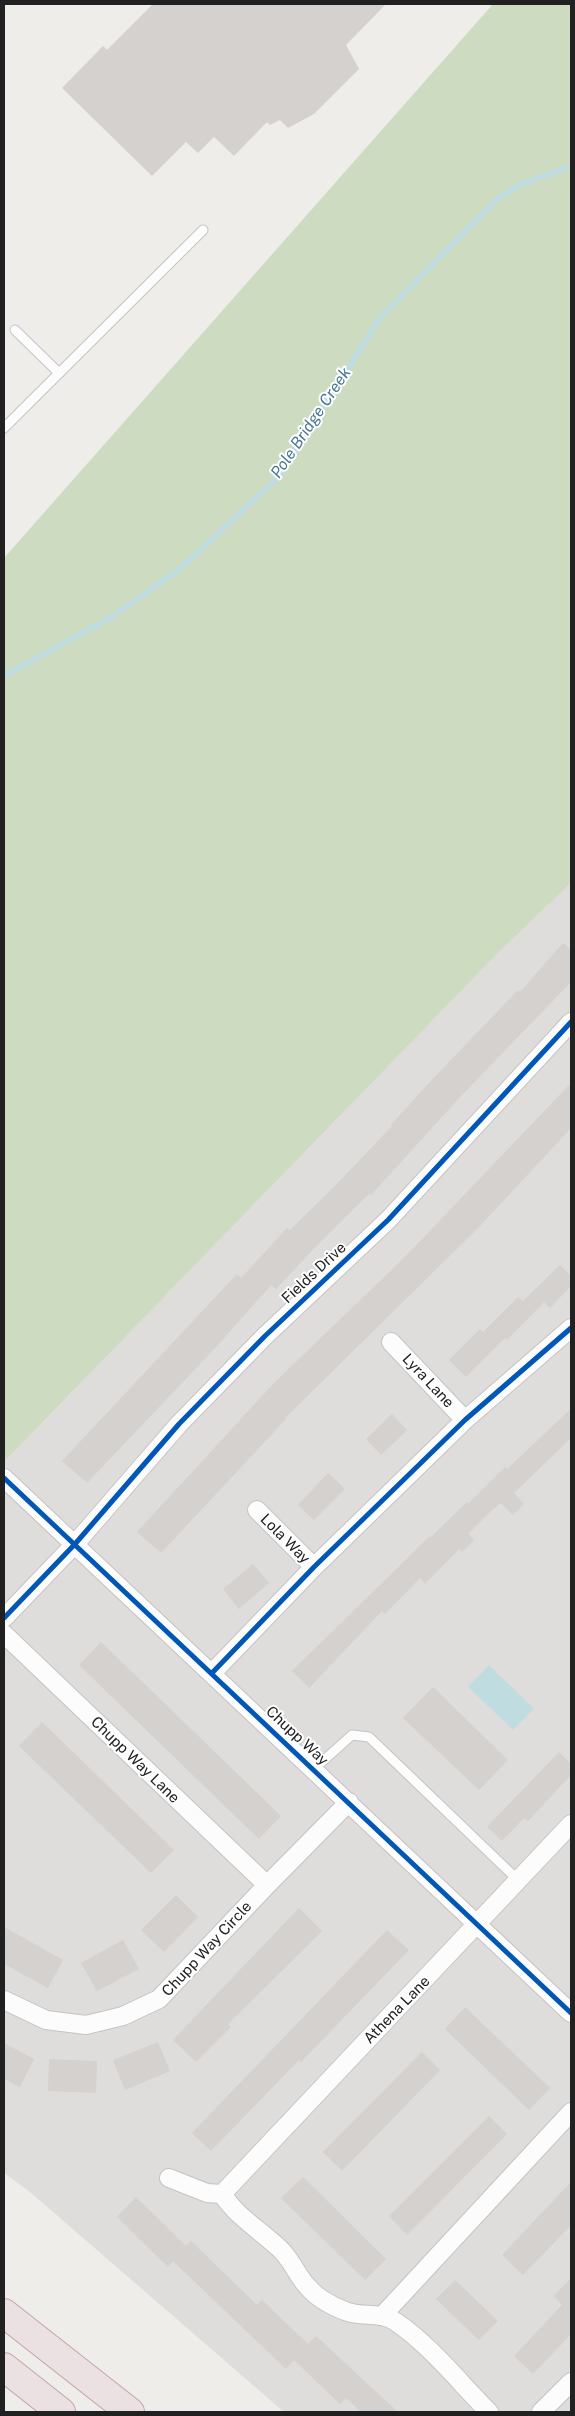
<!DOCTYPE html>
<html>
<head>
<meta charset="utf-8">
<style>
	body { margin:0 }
	#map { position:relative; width:575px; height:2416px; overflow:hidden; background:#efedea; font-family:"Public Sans",sans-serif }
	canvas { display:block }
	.frame { position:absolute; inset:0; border:5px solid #212121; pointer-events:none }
</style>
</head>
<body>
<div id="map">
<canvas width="575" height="2416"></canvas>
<div class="frame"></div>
</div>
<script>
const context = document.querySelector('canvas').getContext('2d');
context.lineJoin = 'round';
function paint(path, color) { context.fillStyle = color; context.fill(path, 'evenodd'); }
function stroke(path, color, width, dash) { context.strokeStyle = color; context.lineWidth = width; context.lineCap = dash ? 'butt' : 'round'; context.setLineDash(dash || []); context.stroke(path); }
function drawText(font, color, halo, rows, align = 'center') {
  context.font = font + ' "Public Sans",sans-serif'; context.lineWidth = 4; context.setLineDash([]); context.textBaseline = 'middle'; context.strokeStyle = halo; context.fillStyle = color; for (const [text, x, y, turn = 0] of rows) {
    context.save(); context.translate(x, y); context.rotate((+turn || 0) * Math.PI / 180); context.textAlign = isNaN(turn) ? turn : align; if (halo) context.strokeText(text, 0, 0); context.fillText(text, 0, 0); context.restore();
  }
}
paint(new Path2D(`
	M571,883V2412H284L30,2192L4,2173V1462L498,953Z`), '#dedddb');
paint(new Path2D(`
	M493,4H571V883L498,953L4,1462V558Z`), '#cddbc1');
paint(new Path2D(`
	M489,1665L534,1709L513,1730L468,1687Z`), '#bfdde0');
stroke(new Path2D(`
	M4,676L113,616L181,568L280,475L380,318L497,199L522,184L571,166`), '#bfdde0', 5.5);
paint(new Path2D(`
	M153,4H386L346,45L359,69L314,114L288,128L280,120L270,125L267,122L234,156L214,137L198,153L186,142L152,176L62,88L103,46L107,50Z
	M563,943L571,950V982L460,1097L371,1195L369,1194L321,1241L276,1289L271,1285L217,1346L87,1483L62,1461L237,1274L241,1278L287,1228L290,1230L336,1185L392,1126L391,1125L426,1086L518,990L520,992Z
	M571,1083V1128L478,1228L285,1418L286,1419L161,1553L137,1532L274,1383L406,1256Z
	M560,1265L571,1276V1286L550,1308L544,1302L507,1340L505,1338L466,1377L449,1360L480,1329L483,1332L518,1297L523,1301Z
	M571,1409V1438L514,1493L524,1504L513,1515L501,1503L492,1510L468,1534L474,1540L462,1552L459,1549L425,1584L420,1578L385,1614L382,1611L309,1688L292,1671L429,1537L430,1538L467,1502L468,1504L505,1467L507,1469Z
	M392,1414L407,1430L381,1455L366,1439Z
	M328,1473L345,1489L314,1520L298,1505Z
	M253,1564L269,1583L239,1609L223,1589Z
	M101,1642L281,1816L259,1839L79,1665Z
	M433,1687L508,1760L479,1790L403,1718Z
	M42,1722L174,1850L151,1873L19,1746Z
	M559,1752L571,1764V1775L528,1821L524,1818L502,1841L487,1827Z
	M176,1895L198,1917L164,1952L141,1930Z
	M299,1908L322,1931L228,2024L231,2027L196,2062L173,2040Z
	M4,1927L63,1960L48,1988L4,1964Z
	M387,1930L409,1950L301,2062L299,2060L211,2151L192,2133Z
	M123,1940L139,1969L97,1991L81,1963Z
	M465,2007L550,2088L529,2110L445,2029Z
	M158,2042L170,2071L125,2090L113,2060Z
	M4,2043L34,2059L20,2087L4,2079Z
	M422,2052L440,2070L342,2171L323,2152Z
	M49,2059L97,2061L96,2093L48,2091Z
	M489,2116L507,2134L407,2235L389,2216Z
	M303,2177L386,2259L365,2280L281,2198Z
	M571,2182V2225L523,2275L502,2255Z
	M136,2197L186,2246L191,2241L257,2305L262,2300L308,2344L316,2336L398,2412H361L346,2398L340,2404L294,2360L286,2369L173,2261L168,2267L117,2217Z
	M571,2278V2334L533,2374L514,2356L562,2305L554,2296Z
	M455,2280L498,2321L479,2340L436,2299Z`), '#d4d1ce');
const service = new Path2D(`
	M15,330L59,373
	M4,428L203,230
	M314,1769L352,1735L369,1737L519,1881`);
const minor = new Path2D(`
	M391,1342L465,1420
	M4,1478L571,2013
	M257,1510L314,1567
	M4,1618L75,1544L179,1424L265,1336L388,1220L571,1022
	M4,1634L267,1885
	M212,1673L314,1567L465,1420L571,1328
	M4,2000L46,2020L86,2025L123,2016L159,1999L267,1885L349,1802
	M169,2178L207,2193L222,2194C238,2218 260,2230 280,2249C291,2259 297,2275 307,2286C316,2297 332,2306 345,2311C361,2318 381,2311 396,2322C430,2345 460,2383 489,2412
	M222,2194L571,1824
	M382,2316L571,2112
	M541,2412L571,2382`);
const motorway = new Path2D(`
	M4,2313L130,2412
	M4,2367L61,2412`);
stroke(service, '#c5c4c2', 11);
stroke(minor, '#c5c4c2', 20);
stroke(motorway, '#c2a3af', 30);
stroke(service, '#fdfcfc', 9);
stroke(minor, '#fdfcfc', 18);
stroke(motorway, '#ebe1e3', 28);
stroke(new Path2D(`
	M4,1478L571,2013
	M4,1618L75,1544L179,1424L265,1336L388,1220L571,1022
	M212,1673L314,1567L465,1420L571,1328`), '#0057b8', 5);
drawText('15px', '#212121', '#fff', [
	["Fields Drive",314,1273,-43],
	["Lyra Lane",428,1381,47],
	["Lola Way",285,1539,45],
	["Chupp Way",297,1736,43],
	["Chupp Way Lane",135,1760,44],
	["Chupp Way Circle",207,1949,-47],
	["Athena Lane",397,2010,-46]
]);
drawText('italic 16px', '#487795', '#fff', [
	["Pole Bridge Creek",311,423,-56]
]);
</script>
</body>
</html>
